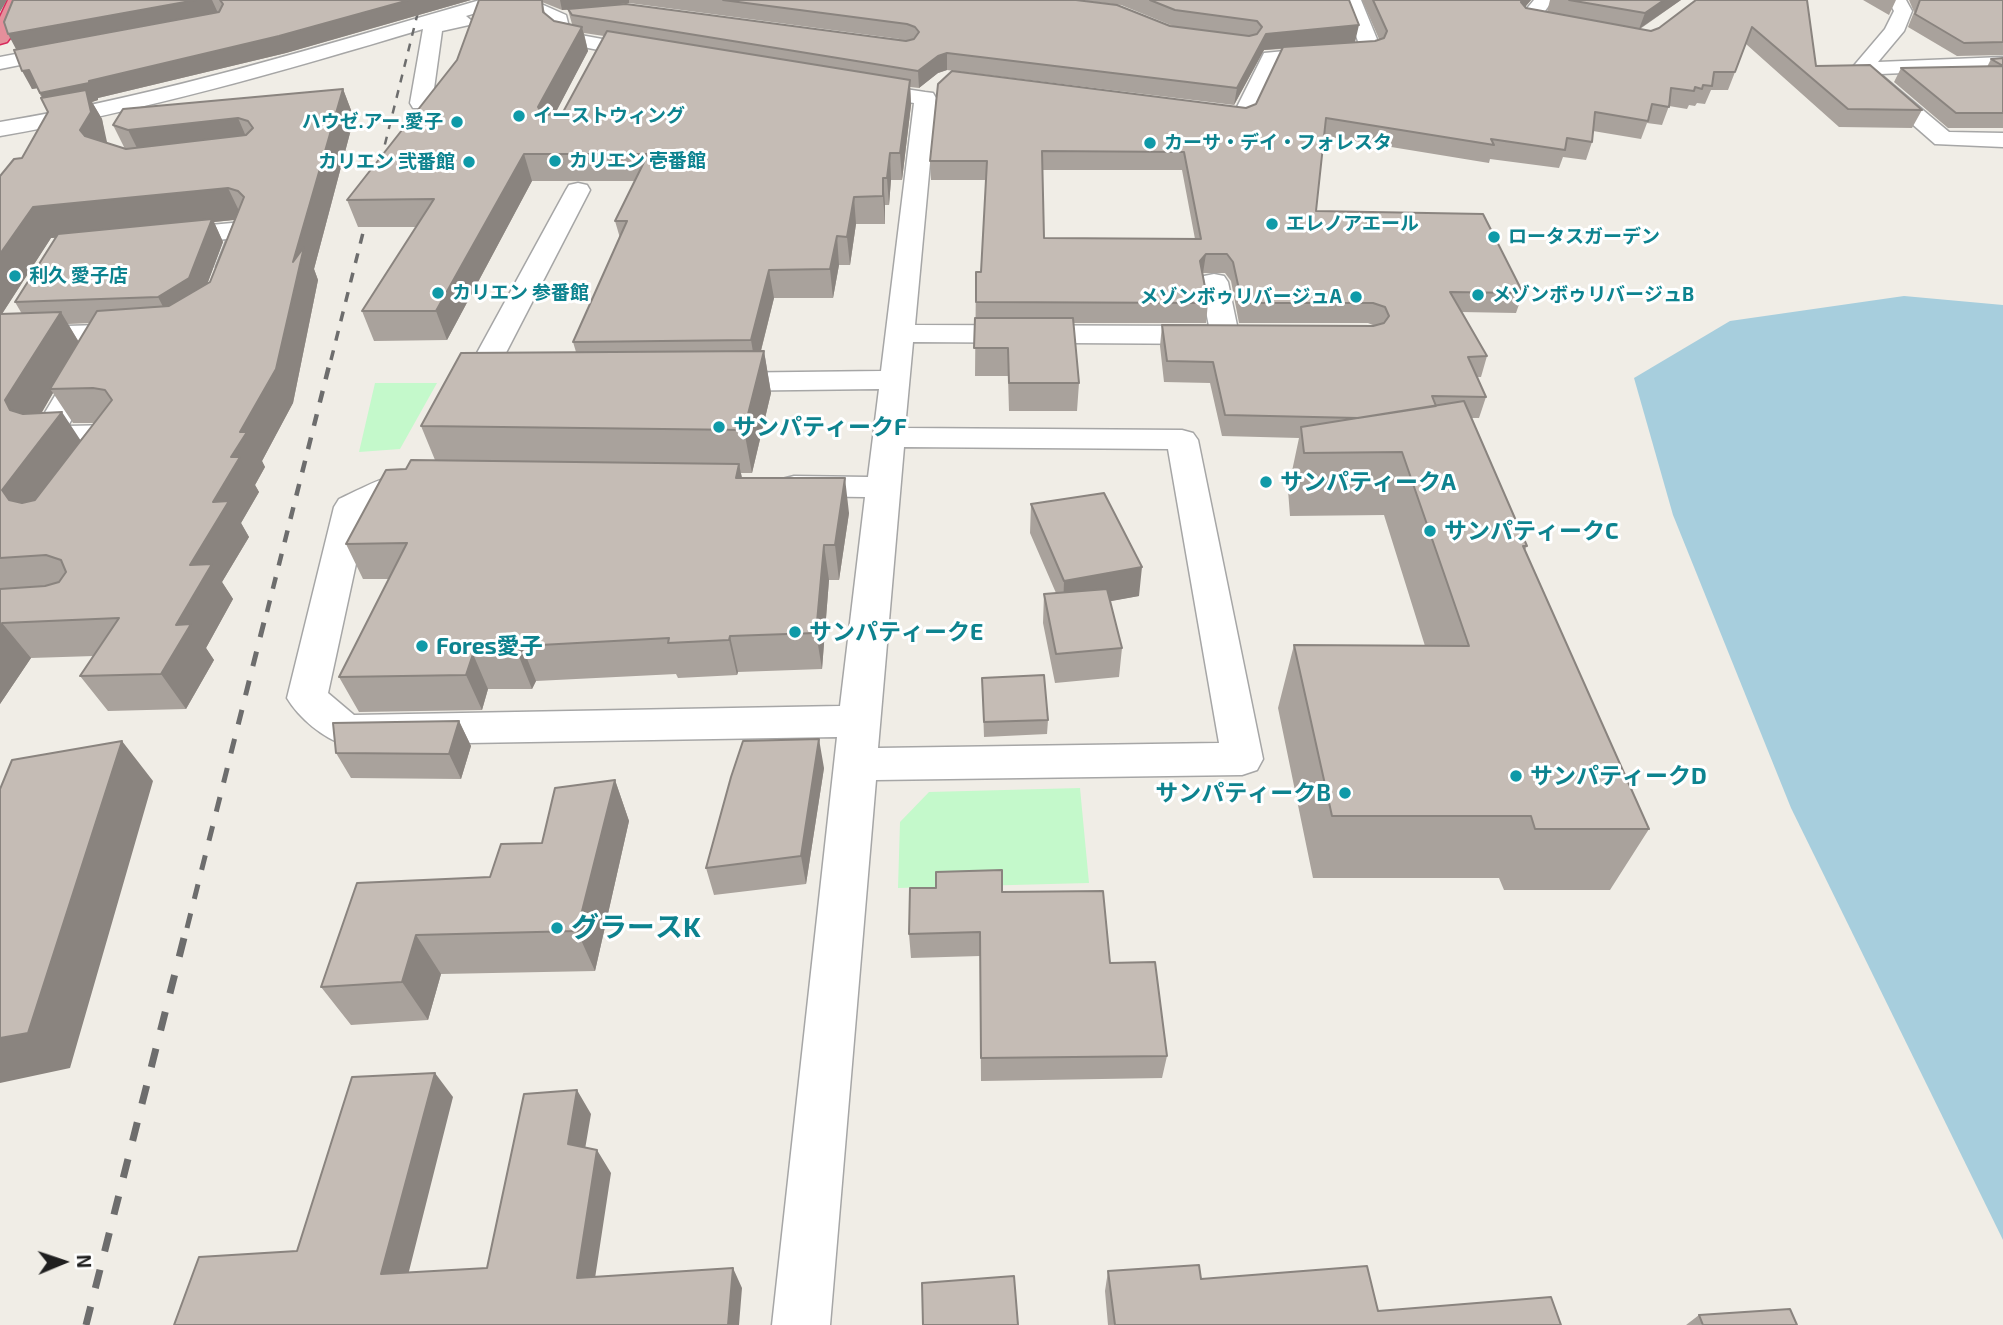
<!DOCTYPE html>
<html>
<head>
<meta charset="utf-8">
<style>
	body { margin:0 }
	#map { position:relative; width:2003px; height:1325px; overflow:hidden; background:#f0ede6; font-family:"Exo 2",sans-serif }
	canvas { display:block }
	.north { position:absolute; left:28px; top:1227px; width:70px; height:70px; -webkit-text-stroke:5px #fff; paint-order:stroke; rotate:88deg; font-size:19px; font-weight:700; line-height:28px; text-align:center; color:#1f1f1f }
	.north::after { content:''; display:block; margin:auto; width:24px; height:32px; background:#1f1f1f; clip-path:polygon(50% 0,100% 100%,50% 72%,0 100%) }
</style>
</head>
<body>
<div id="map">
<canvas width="2003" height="1325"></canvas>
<div class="north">N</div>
</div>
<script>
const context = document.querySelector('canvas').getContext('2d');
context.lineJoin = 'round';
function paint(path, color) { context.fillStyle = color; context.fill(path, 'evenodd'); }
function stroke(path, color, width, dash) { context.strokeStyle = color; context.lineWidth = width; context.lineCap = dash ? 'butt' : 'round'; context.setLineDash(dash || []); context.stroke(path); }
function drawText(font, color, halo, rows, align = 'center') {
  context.font = font + ' "Exo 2","Noto Sans JP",sans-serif'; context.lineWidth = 6; context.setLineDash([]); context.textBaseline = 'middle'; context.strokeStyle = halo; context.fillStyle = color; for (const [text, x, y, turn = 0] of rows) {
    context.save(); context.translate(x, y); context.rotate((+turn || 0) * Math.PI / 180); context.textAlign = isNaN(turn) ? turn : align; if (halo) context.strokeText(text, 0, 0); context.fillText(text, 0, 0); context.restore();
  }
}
paint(new Path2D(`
	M375,383H437L400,449L359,452Z
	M1080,788L1089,883L898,888L900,822L929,792Z`), '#c4f9cb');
paint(new Path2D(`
	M1904,296L2003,305V1240L1791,808L1673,515L1634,378L1730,321Z`), '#a7cedd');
const minor = new Path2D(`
	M480,0H532L566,15L570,31L575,34L651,48L658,50L661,54L658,58L651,60L562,43L551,34L550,22C514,0 503,5 466,16L472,21L469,25L442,31L432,103L429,108H413L410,103L423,29C283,71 144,111 0,136V122C164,95 321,46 480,0Z
	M1343,0H1361L1381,49L1378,53L1279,62L1251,121L1243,123L1193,116L1190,111L1193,106L1201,104L1236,109L1264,53L1359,44Z
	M1534,0H1553L1542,15L1576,22L1579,26L1569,32L1522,22L1519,18Z
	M1888,0H1906L1912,11L1904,31L1878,62L2003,57V69L1880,74L1949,132L2003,133V147L1935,144L1854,73L1851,69L1885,29L1894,11Z
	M68,44L75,46L78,50L75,54L0,69V57Z
	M859,82L925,92L933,93L936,98L915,325L1209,326L1200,282L1204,276L1214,274L1224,276L1228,282L1239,335L1235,341L1225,344L913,342L905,428L1182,430L1193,433L1198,440L1263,759L1257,770L1242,775L876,780L830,1325H772L837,737L345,745C323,738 299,718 287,698L334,507L339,499C368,486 398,466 431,475L436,482L431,489L411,492L367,513L328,693L354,715L840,706L865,497L794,496L782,493L777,486L782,479L794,476L868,477L879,389L715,391L704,388L700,382L704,376L715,373L881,371L914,103L851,93L848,88L851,83ZM904,447L1168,449L1219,743L878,748Z
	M578,183L587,185L590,190L494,376L502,378L506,384L502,390L491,393L464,390L460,384L566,190L569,185Z
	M243,222L252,225L256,230L238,273L229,275L220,273L216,267L227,239L167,245L158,242L154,237L158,232L167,229Z
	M134,324L144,327L148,333L144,339L0,346V328Z
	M88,354L98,357L103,363L68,426L114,425L125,427L130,434L111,460L100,463L89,460L84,453L90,444L47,446L36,443L31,436L78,357Z`);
const highway = new Path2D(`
	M8,0H26L10,38L7,42L0,44V17Z`);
stroke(minor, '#a6a6a6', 3);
stroke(highway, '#d8295b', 3);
paint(minor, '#fff');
paint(highway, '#e58f9b');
stroke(new Path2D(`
	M381,160L421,0`), '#6d6d6d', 2.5, [8, 8]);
stroke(new Path2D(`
	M377,175L381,158
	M331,360L369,209`), '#6d6d6d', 3.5, [10, 10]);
stroke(new Path2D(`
	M267,612L331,358`), '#6d6d6d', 4.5, [12, 12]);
stroke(new Path2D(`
	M187,928L267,610`), '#6d6d6d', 5, [15, 15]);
stroke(new Path2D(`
	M86,1325L187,926`), '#6d6d6d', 7, [19, 19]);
paint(new Path2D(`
	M13,0H471L286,53L98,98V100L92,102L102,119L106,143L125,149L113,125L343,89L354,118L314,269L318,280L293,403L262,461L265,467L255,485L259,492L241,523L249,537L222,582L233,599L206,648L214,660L186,709L108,711L80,676L94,656L31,658L0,704V176L22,158L48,112L37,88L32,89L17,50ZM234,220L210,282L207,284L223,242L214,222ZM51,238H56L15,302L22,314H2ZM90,323L79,342L68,324ZM53,393L73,423H94L80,440L41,413Z
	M479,0H1076L1173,26L1121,5L1079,0H1349L1355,42L1375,41L1379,39L1362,0H1531L1525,7L1526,8L1547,12L1550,0H1681L1640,29L1651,31L1807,0L1816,66L1922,110L1912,128L1839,127L1746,44L1728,90H1711L1705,104L1697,103L1695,106L1689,105L1687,109L1669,106L1662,125L1647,123L1641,139L1593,131L1592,142L1586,160L1563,157L1559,168L1490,159L1489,163L1324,136L1316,211L1523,293L1516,313L1461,312L1487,356L1481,377H1477L1486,397L1479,418H1471L1527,546L1525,550L1649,829L1610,890H1504L1499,878H1313L1278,708L1294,645L1425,646L1384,515L1290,516L1288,490L1299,438L1222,436L1210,383L1164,382L1160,346L1162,325L1375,326L1368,323H1239L1231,281L1225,273H1203L1208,303L1206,323H1073L1079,383L1077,411H1009L1008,376H975L976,272H981L986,180H931L930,161L1246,108L1256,104L1283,49L1264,50L1234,105L947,70L938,73L919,88L910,87L911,105L902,180H891L889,205H885V224H856L850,265H839L833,298H774L761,351H764L771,393L752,473H741L742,478L849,513L839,580H829L822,669L738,672L737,675L678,678L676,674L536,681L532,689H488L482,710L359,712L339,677L389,579H363L346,544L406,469L435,460L421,426L576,352L573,342L620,238L615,221L635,181H532L447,340L374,341L362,311L416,227H358L347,200L457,60ZM542,2L562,10H568L572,24L554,21L545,13ZM629,3L907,40L601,6ZM584,33L604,36L562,114L554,115L588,51ZM1042,170H1182L1195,239L1044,238Z
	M1863,0H1896L1889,15Z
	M1909,0H2003V55L1957,56L1908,27L1914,12Z
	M2003,58V128H1948L1894,82L1901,68L1987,67L1991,59Z
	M1031,504L1139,596L1110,601L1122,648L1119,677L1055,683L1043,623L1044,594L1056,593L1030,533Z
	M982,678L1048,720L1047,734L984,737Z
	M459,721L471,746L461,779L351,778L336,753Z
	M824,768L806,884L714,895L706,868Z
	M615,780L629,821L595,971L441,974L428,1020L351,1025L321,987L542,843Z
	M1002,892L1167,1056L1162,1078L981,1081L980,956L911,958L909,934Z
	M1108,1271L1201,1279L1378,1311L1561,1325H1108L1105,1291Z
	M1699,1315L1797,1325H1686Z`), '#a9a29c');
paint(new Path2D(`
	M0,0H7L0,12Z
	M196,0H212L218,13L17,51L8,34Z
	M409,0H471L286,53L98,98V100L92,102L102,119L107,142L96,161L49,110L40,93Z
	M560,0H629V3L562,10Z
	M1522,0H1531L1516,18L1521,2Z
	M1664,0H1681L1639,29L1645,13Z
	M1359,25L1355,42L1264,50L1234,105L1237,88L1266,34Z
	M582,27L588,51L545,133L538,107Z
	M947,53V70L938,73L919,88L918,71L938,56Z
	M29,70L39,88L32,89L22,71Z
	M910,80L911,105L902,180L900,153Z
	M343,89L354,118L314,269L318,280L293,403L262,461L265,467L255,485L259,492L241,523L249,537L222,582L233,599L206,648L214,660L186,709L161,674L176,625L190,565L240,432L293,262Z
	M238,118L251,148L143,160L128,130Z
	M890,153L891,180L889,205L887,178Z
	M524,154L532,181L447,340L436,311Z
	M883,178L885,205V224L883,196Z
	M228,188L243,219L214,222L223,242L201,301L170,320L158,297L211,223L51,238L0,317V254L33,207Z
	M854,197L856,224L850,265L847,237Z
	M837,236L839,265L833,298L830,269Z
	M1206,254L1203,273L1198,281L1200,261Z
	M769,270L774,298L756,370L751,340Z
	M61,312L81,346L50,389L53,393L29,435L10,410L5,400Z
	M764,351L771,393L752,473L744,430Z
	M62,412L85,447L34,536L2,490Z
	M739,464L746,498L736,478Z
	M845,478L849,513L839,580L835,545Z
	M824,545L829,580L822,669L816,633Z
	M1142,567L1139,596L1063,610L1064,581Z
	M2,623L31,658L0,704V626Z
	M730,636L738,672L737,675L729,640Z
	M522,646L536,681L532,689L518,654Z
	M473,654L488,689L482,710L466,675Z
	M459,721L471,746L461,779L449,754Z
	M819,739L824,768L806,884L801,856Z
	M122,741L153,781L70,1068L0,1083V1038Z
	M615,780L629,821L595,971L577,931Z
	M416,935L441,974L428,1020L402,982Z
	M435,1073L453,1097L403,1295L381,1274Z
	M577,1090L591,1114L582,1167L568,1144Z
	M597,1150L611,1173L592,1298L577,1278Z
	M733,1268L742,1288L739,1325H728Z`), '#8a847f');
const building = new Path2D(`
	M13,0H196L8,34L4,22Z
	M220,0H409L279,36L89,81V83L40,93L29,70L22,71L14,50L219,12L223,4Z
	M479,0H542L543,12L554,21L582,27L538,107L543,115L562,114L607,31L910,80L900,153H890L887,178H883V196L854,197L847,237L837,236L830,269L769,270L751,340L573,342L627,221H615L648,154H524L436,311H362L434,199L347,200L457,60Z
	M723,0H1076L1117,5L1170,26L1249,36L1257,34L1262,27L1257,21L1175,10L1150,0H1349L1359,25L1266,34L1237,88L947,53L938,56L918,71L572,15L568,9L626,4L906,41L914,39L919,32L915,27L907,24Z
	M1373,0H1522L1521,2L1526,8L1651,31L1659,28L1696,0H1807L1816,66L1870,65L1922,110L1848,109L1752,27L1735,72H1714L1712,86L1703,85L1702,89L1695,87L1694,91L1671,88L1669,107L1652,104L1648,121L1595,112L1592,142L1567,138L1565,150L1491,139L1494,145L1326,118L1316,211L1483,214L1523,293L1450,292L1487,356L1468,357L1486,397L1432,396L1436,406L1358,418L1225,415L1213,362L1167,361L1162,325L1373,326L1384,323L1389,316L1385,307L1373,303H1242L1233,262L1227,254H1206L1200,261L1208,303L976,302V272H981L987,161H930L938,84L952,71L1246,108L1256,104L1283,47L1375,41L1384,38L1387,31ZM1042,151L1184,152L1201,239L1044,238Z
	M1569,0H1664L1645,13Z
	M1920,0H2003V42L1964,43L1915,14Z
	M2003,58V66L1991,59Z
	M2003,66V113H1956L1901,68Z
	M343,89L293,262L304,247L276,369L240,432H247L231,457H240L213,502L229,501L190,565L212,564L176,625L191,624L161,674L80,676L119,618L2,623L0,626V589L45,586L59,582L66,572L61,560L46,555L0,558V314L61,312L5,400L10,410L23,414L62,412L2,490L9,500L22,503L35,500L112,400L105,390L93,388L50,389L97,311L169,306L210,282L244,197L238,191L228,188L33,207L0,254V176L14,159L22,158L48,112L41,98L86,90L91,112L80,130L85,136L126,149L246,135L253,128L248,121L238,118L128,130L113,125L123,109Z
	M212,219L189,278L158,297L15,302L58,234Z
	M975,318H1073L1079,383H1009L1008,348H974Z
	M764,351L744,430L421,426L461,353Z
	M1464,401L1527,546H1523L1649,829H1535L1531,816H1332L1294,645L1469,646L1402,452L1304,453L1301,427Z
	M411,460L739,464L736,478H845L835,545H824L816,633L730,636L729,640L668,643L669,638L522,646L518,654H473L466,675L339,677L407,543L346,544L386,470L406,469Z
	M1104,493L1142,567L1064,581L1031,504Z
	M1107,589L1122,648L1056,654L1044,594Z
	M1044,675L1048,720L984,722L982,678Z
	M459,721L449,754L336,753L333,723Z
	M819,739L801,856L706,868L731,777L743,741Z
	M122,741L28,1033L0,1038V789L12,760Z
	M615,780L577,931L416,935L402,982L321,987L357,883L490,877L501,844L542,843L555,788Z
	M1002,870V892L1103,891L1110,963L1155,962L1167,1056L981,1058L980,932L909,934L910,888H936V872Z
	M435,1073L381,1274L487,1268L524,1094L577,1090L568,1144L597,1150L577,1278L733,1268L728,1325H174L199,1257L297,1251L352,1077Z
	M1199,1265L1201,1279L1367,1266L1378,1311L1551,1297L1561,1325H1115L1108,1271Z
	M1014,1276L1018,1325H923L922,1283Z
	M1790,1309L1797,1325H1703L1699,1315Z`);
paint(building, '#c5bcb5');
stroke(building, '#8a847f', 2);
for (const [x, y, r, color] of [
	[519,116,7,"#0f9aa8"],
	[457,122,7,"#0f9aa8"],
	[1150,143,7,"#0f9aa8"],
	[555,161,7,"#0f9aa8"],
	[469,162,7,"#0f9aa8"],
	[1272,224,7,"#0f9aa8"],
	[1494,237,7,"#0f9aa8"],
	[15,276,7,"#0f9aa8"],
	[438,293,7,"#0f9aa8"],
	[1478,295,7,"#0f9aa8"],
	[1356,297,7,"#0f9aa8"],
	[719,427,7,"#0f9aa8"],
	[1266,482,7,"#0f9aa8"],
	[1430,531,7,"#0f9aa8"],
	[795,632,7,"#0f9aa8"],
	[422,646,7,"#0f9aa8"],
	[1516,776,7,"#0f9aa8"],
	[1345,793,7,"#0f9aa8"],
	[557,928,7,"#0f9aa8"]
]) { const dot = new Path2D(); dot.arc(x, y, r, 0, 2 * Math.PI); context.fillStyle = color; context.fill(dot); stroke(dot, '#fff', 2.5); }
drawText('bold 19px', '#0d838f', '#fff', [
	["イーストウィング",533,116],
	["ハウゼ.アー.愛子",443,122,"right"],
	["カーサ・デイ・フォレスタ",1164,143],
	["カリエン 壱番館",569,161],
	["カリエン 弐番館",455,162,"right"],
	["エレノアエール",1286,224],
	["ロータスガーデン",1508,237],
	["利久 愛子店",29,276],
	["カリエン 参番館",452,293],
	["メゾンボゥリバージュB",1492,295],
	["メゾンボゥリバージュA",1342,297,"right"]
], 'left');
drawText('bold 23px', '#0d838f', '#fff', [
	["サンパティークF",733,427],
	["サンパティークA",1280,482],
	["サンパティークC",1444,531],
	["サンパティークE",809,632],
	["Fores愛子",436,646],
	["サンパティークD",1530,776],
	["サンパティークB",1331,793,"right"]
], 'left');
drawText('bold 28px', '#0d838f', '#fff', [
	["グラースK",571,928]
], 'left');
</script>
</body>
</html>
